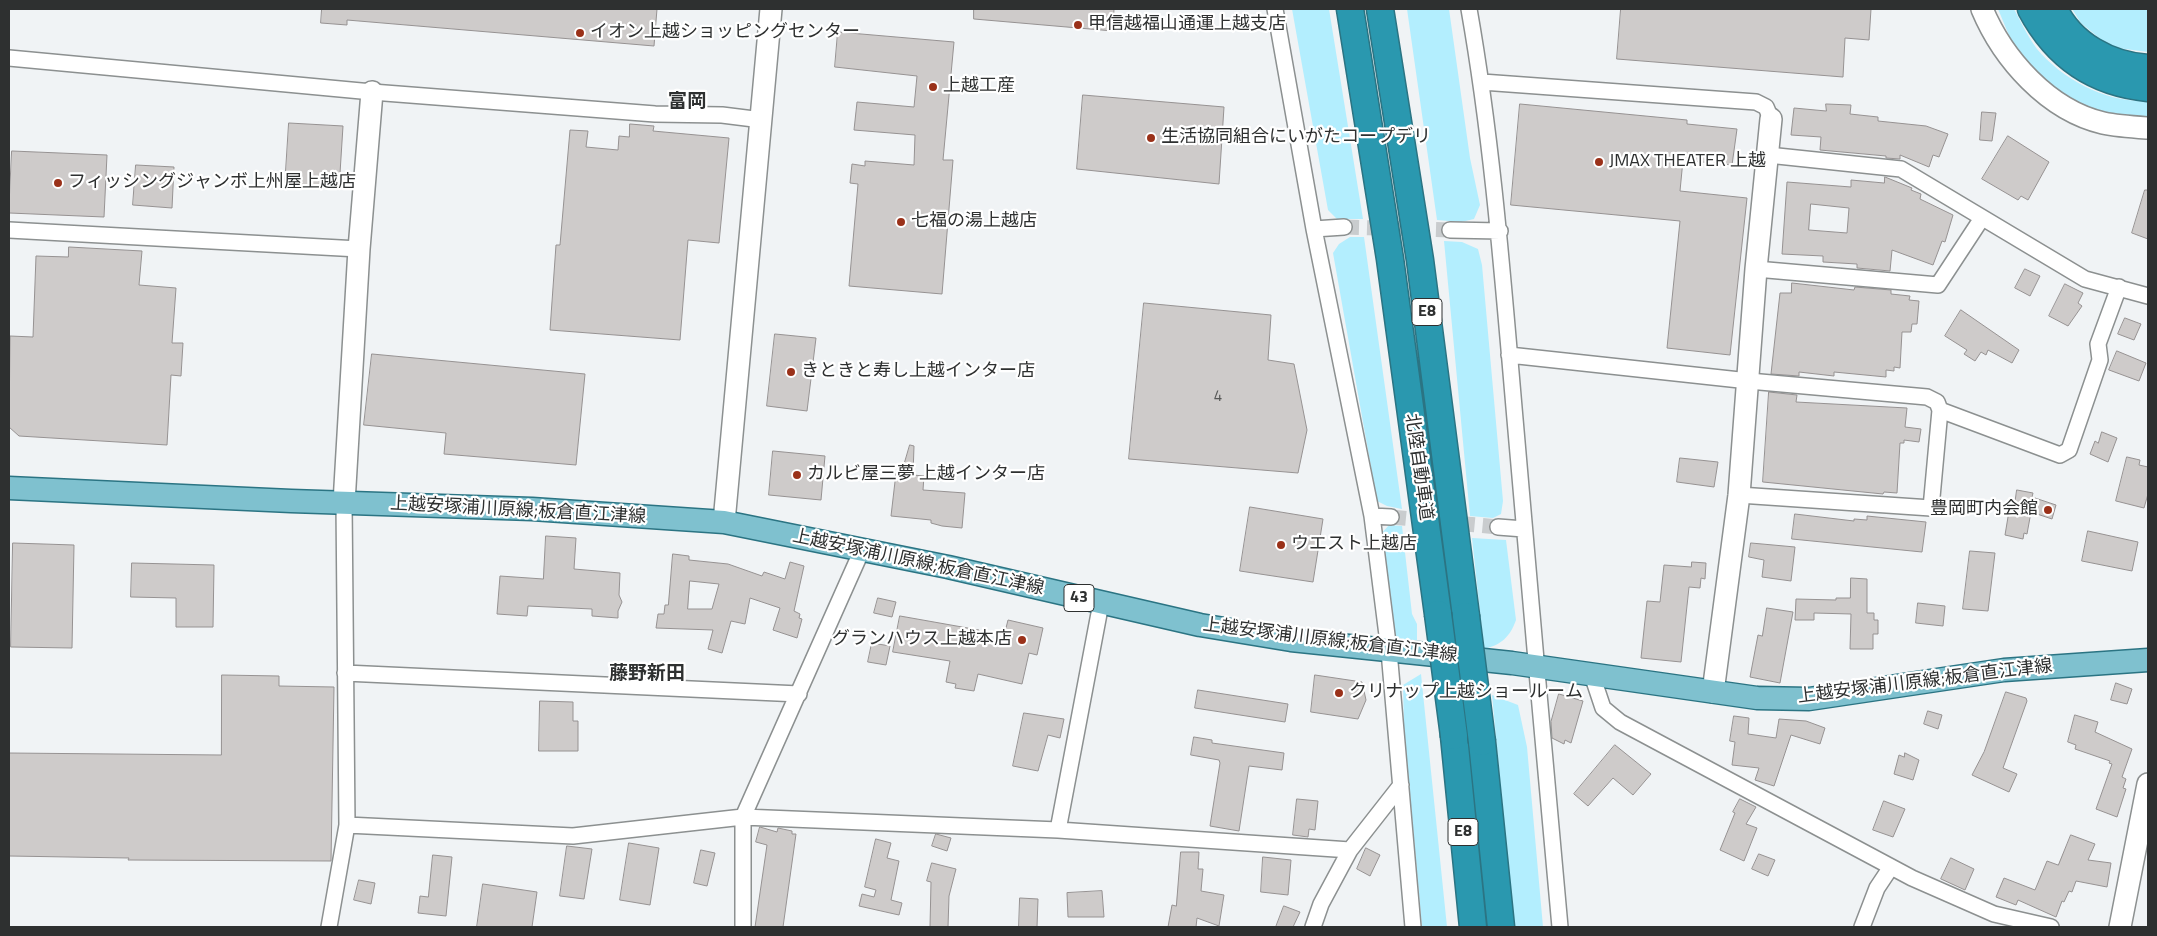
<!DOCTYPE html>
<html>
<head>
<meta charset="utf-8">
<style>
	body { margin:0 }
	#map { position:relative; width:2157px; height:936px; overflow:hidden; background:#f0f3f5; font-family:"Titillium Web",sans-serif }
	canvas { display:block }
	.frame { position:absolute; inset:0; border:10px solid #2e3030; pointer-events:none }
</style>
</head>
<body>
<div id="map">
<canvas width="2157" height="936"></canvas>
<div class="frame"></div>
</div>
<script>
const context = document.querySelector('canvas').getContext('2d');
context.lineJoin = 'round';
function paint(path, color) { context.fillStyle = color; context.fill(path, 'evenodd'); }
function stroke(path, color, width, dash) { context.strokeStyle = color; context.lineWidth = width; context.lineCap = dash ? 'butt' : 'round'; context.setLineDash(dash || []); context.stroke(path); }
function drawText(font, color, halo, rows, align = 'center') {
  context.font = font + ' "Titillium Web","Noto Sans JP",sans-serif'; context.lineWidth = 4.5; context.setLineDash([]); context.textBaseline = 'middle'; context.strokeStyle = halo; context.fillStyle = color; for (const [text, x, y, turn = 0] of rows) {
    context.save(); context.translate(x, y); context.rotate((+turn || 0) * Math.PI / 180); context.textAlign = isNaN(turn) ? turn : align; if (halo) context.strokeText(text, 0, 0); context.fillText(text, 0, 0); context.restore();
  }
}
paint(new Path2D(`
	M1292,9H1329L1363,219H1337L1328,210Z
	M1407,9H1449L1470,158L1480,205L1474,219L1461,222L1437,220Z
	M1998,9H2014C2021,22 2028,37 2037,49C2063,80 2107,103 2148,101V117C2102,121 2052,97 2023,60C2012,46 2005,25 1998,9Z
	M2072,9H2148V52L2110,47L2081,23Z
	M1350,237H1364L1402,509L1387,506L1377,501L1333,253L1339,244Z
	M1444,241L1462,242L1478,249L1482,265L1503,501L1501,514L1493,518L1470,516Z
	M1389,525L1402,526L1412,614L1417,624V640L1399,641L1394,633L1381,534Z
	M1472,538L1506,540L1516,620C1510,637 1501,645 1484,649Z
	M1421,674L1447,927H1422L1420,905L1404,728L1403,685Z
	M1492,695L1518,705L1527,747L1543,927H1514Z`), '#b3eefe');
const building = new Path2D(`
	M322,9H657L654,46L347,20V25L321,23Z
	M974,9H1114L1113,31L974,19Z
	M1621,9H1871L1869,40L1845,38L1843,77L1617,59Z
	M838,32L954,42L943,160H953L942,294L849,286L858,184L850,183L852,164L865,166V161L914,165L915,135L854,130L857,102L914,107L917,76L835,67Z
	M1083,95L1224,107L1219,184L1077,169Z
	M1520,104L1687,120V124L1737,129L1732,165L1683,160L1680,191L1747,198L1730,355L1667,348L1680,221L1511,205Z
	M1826,104L1851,105L1850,114L1878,117V121L1926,126L1948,134L1939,157L1933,155L1929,167L1900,155V159L1886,158V156L1820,150L1821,137L1791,135L1794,108L1826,111Z
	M1982,112L1996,113L1992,141L1980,140Z
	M289,123L343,126L339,189L285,186Z
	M630,124L654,126L653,131L729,138L719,243L688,240L680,340L550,330L556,245H560L570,130L588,131L586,147L618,150L619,136L629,137Z
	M2008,136L2049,162L2028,200L2021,196L2018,200L1982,179Z
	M12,151L107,155L104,217L9,213Z
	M136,165L174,167L172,208L133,205Z
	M1885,177L1912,188L1911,190L1921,194L1920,199L1953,215L1945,242L1942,241L1933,265L1892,250L1890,271L1857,268V264L1823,262V256L1782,254L1787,182L1851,187V180L1884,183ZM1811,204L1849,208L1847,233L1809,230Z
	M2145,190H2148V239L2132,233Z
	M69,247L142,251L139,285L176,288L172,343H183L181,376L171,375L167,445L19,436L9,427L10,336L33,337L36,256L68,257Z
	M2025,269L2040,276L2030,296L2015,288Z
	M1792,283L1854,290L1855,287L1891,290V294L1910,296L1909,300L1919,301L1917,324H1912L1911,332H1902L1900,368L1894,367V371L1886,370V377L1834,372V376L1799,372V376L1771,374L1780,293H1791Z
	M2065,284L2083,293L2078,303L2082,306L2068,326L2049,316Z
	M1144,303L1271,315L1268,360L1294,364L1307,430L1298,473L1129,459Z
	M1961,310L2019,350L2012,363L1988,350L1986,355L1981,352L1975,361L1964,354L1967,350L1945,336Z
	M2125,318L2141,324L2134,340L2118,334Z
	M775,334L816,338L807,411L767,406Z
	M2117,351L2146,363L2139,381L2109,370Z
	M372,354L585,374L576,465L444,454L446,433L364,425Z
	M1769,392L1797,395L1796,402L1907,408L1905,427L1921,429L1919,442L1904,440V443H1900L1897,493L1884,492L1883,494L1763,482Z
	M2102,432L2117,438L2108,462L2090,454L2095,441L2098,443Z
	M910,445L914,446L913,475L924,476L923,490L965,493L962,528L942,526L931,523V520L891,516L896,473H901Z
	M773,451L825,456L821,500L769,495Z
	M2127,457L2140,460L2139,465L2148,467V494L2144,508L2116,501Z
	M1680,458L1718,462L1714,487L1677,482Z
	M2017,490L2033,493L2032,497L2056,505L2052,519L2031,512L2027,534L2024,533L2023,539L2005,535L2010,505L2014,506Z
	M1250,507L1323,519L1313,582L1240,571Z
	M1795,514L1854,521V519L1867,520V516L1926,522L1922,552L1792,539Z
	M2088,531L2138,542L2132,571L2082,561Z
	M546,536L576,538L574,569L620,573L619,595L622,602L618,611V618L592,616V609L528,606L527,616L497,614L500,576L543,579Z
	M13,543L74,545L72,648L11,647Z
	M1751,543L1795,547L1791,581L1762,577L1764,560L1749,557Z
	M1970,551L1995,553L1988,611L1963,609Z
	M673,554L689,556V560L728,564L762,576L764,572L785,579L790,562L804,566L794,611L800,614L799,618L802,619L797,638L773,630L780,608L750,598L745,624L731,621L722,653L708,649L713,630L656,628L658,614H664L665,605H668ZM690,581L719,584L712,609H688Z
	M1692,562L1706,563L1705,579L1701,578L1700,588L1689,587L1681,662L1641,658L1647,601L1660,602L1664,565L1691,567Z
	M132,563L214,565L213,627H176V598L131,597Z
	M1851,578L1867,579V613H1874V620H1878V634H1873V649H1850L1851,614L1814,613V620H1795L1796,599L1836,600V598H1850Z
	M878,598L896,602L892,617L874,613Z
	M1918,603L1945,606L1943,626L1916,623Z
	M1767,608L1793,612L1780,683L1750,677L1758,635L1762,636Z
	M900,616L979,630L977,639L1002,644L1008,620L1043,628L1037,655L1029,653L1022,684L978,674L974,691L955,688L956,684L946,682L950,661L893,652Z
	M872,643L890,646L886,665L868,662Z
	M222,675L279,676V686L334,687L331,861L128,860L129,858L9,856V753L221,755Z
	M1315,675L1362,682L1366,700L1358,719L1311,712Z
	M2116,683L2132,689L2127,704L2111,700Z
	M1198,690L1288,704L1285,722L1195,708Z
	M2006,692L2026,698L2027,701L2003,768L2017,774L2009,792L1972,775L1984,752Z
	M1559,694L1583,701L1571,743L1565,740L1564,744L1552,738L1551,722Z
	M540,701L573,702V721H578V751H539Z
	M1928,711L1942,715L1938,729L1924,724Z
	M1024,713L1064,719L1060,738L1048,735L1038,771L1013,766Z
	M2075,715L2098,722L2095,732L2132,749L2122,777L2126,779L2123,788L2126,789L2117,817L2096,809L2112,764L2109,763L2110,761L2075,749L2076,745L2068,742Z
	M1734,716L1749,718L1748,734L1776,738L1779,719L1806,721L1825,728L1820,744L1791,735L1774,786L1755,780L1759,768L1732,765L1735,742L1730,741Z
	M1194,737L1212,740V743L1284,753L1282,770L1249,766L1239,831L1210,826L1220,763L1219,760L1191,755Z
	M1615,745L1651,774L1633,795L1613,778L1588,806L1574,794Z
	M1905,753L1919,760L1913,780L1894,774L1899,755L1904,757Z
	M1297,799L1318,801L1315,830L1309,829L1308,837L1293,835Z
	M1740,799L1756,807L1746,824L1757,828L1744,861L1720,850L1735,813L1733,812Z
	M1884,801L1905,809L1893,837L1873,830Z
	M760,827L777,832L778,828L792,831V834H796L783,927H755L767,845L756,842Z
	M936,834L951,838L947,851L932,846Z
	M2071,835L2095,844L2088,860L2111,863L2107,887L2076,881L2072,892L2069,891L2064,902L2062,901L2056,917L2018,900L2016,905L1996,897L2004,878L2035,890L2047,861L2058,865Z
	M876,839L891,843L887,858L899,861L891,900L902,903L899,915L859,906L862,894L874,897L876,890L865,887Z
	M629,843L659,848L650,905L620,900Z
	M567,846L592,849L584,899L560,896Z
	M1366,848L1380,855L1370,876L1357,869Z
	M701,850L715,853L707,886L694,883Z
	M1181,852H1199L1198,869H1203L1201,891L1224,895L1219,926L1197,918L1196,927H1168L1172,905L1176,906Z
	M1759,854L1775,860L1768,876L1752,869Z
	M433,855L452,857L446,916L418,913L420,896L428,897Z
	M1263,857L1291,860L1288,895L1261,892Z
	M1951,858L1974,869L1965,890L1941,879Z
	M932,863L956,869L949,896L948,927H930L931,882L927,881Z
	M359,880L375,883L371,904L354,900Z
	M483,884L537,892L532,927H477Z
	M1102,891L1104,917H1068L1067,893Z
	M1020,898L1038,899L1037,927H1019Z
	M1284,906L1300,912L1293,927H1276Z`);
paint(building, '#cecbca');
stroke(building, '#969292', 1);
stroke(new Path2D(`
	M1344,227L1450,230
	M1391,517L1498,527`), '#c9ccce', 15, [15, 8]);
const street = new Path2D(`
	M1275,9L1314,229L1372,516L1389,651L1413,927
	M1469,9C1493,145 1503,281 1515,419C1530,588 1544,758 1560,927
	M9,58L372,92L655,114L722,115L762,120
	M1482,82L1756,102L1766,107L1771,119
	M1768,155L1901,169L2085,279L2148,296
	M1314,229L1344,227
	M9,230L359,249
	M1450,230L1500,231
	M1756,269L1938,285L1982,218
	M1509,355L1749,381L1927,397L1937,402L1940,410L1931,508L1739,495
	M1940,410L2060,455L2069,450L2100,360L2098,344L2119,287
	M1372,516L1391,517
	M1498,527L1524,529
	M345,673L799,694
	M1592,675L1603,708L1620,722L1912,878L1994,914L2051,927
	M347,825L573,836L743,817L1058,830L1350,850
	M1058,830L1101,603
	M329,927L347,825L344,503
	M743,927V817L862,550
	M1313,927L1321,904L1350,850L1401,785
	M1862,927L1877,888L1891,867`);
const secondary = new Path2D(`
	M1982,9C2003,59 2048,110 2103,123C2117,126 2133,127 2148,128
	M344,503L359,249L372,92
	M724,522L771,9
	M1713,692L1739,495L1756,269L1771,119
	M2120,927L2148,784`);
const primary = new Path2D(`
	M9,488L291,501L532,509L724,522L948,567L1200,625L1291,640L1512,663L1757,698L1809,699L2004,670L2148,660`);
const highway = new Path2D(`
	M1350,9L1390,259L1438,614
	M1380,9L1420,260L1466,616
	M2031,9C2056,56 2095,83 2148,88
	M2054,9C2071,45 2110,66 2148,68
	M1454,736L1473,927
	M1482,742L1501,927`);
stroke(street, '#8c9090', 18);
stroke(secondary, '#8c9090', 24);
stroke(primary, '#2b7483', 25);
stroke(highway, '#2b7483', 29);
stroke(street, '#fff', 15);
stroke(secondary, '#fff', 21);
stroke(primary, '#7fc1cf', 22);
stroke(highway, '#2a98af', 26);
const highwayBridge = new Path2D(`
	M1438,614L1454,736
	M1466,616L1482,742`);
stroke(highwayBridge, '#2b7483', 29, []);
stroke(highwayBridge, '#2a98af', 26);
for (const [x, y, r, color] of [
	[1078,25,5,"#9a3119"],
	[580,33,5,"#9a3119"],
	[933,87,5,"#9a3119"],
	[1151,138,5,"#9a3119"],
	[1599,162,5,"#9a3119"],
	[58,183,5,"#9a3119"],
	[901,222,5,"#9a3119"],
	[791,372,5,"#9a3119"],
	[797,475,5,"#9a3119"],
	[2048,510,5,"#9a3119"],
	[1281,545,5,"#9a3119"],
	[1022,640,5,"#9a3119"],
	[1339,693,5,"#9a3119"]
]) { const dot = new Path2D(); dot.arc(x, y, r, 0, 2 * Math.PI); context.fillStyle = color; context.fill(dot); stroke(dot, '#fff', 2); }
drawText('15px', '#565756', null, [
	["4",1218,397]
]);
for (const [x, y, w] of [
	[1427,312,30],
	[1079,598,30],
	[1463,832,30]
]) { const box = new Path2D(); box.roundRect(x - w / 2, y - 13.5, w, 27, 4); context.fillStyle = '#fff'; context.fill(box); stroke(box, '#2e3030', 1); }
drawText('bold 16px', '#2e3030', null, [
	["E8",1427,312],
	["43",1079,598],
	["E8",1463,832]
]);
drawText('18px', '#2e3030', '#fff', [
	["甲信越福山通運上越支店",1088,25],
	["イオン上越ショッピングセンター",590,33],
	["上越工産",943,87],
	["生活協同組合にいがたコープデリ",1161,138],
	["JMAX THEATER 上越",1609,162],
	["フィッシングジャンボ上州屋上越店",68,183],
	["七福の湯上越店",911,222],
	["きときと寿し上越インター店",801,372],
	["カルビ屋三夢 上越インター店",807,475],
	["豊岡町内会館",2038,510,"right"],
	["ウエスト上越店",1291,545],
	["グランハウス上越本店",1012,640,"right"],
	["クリナップ上越ショールーム",1349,693]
], 'left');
drawText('18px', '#2e3030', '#fff', [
	["北陸自動車道",1418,467,82],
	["上越安塚浦川原線;板倉直江津線",518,511,3],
	["上越安塚浦川原線;板倉直江津線",918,563,12],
	["上越安塚浦川原線;板倉直江津線",1330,641,7],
	["上越安塚浦川原線;板倉直江津線",1925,682,-7]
]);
drawText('bold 19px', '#2e3030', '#fff', [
	["富岡",687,102],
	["藤野新田",647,674]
]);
</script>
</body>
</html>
